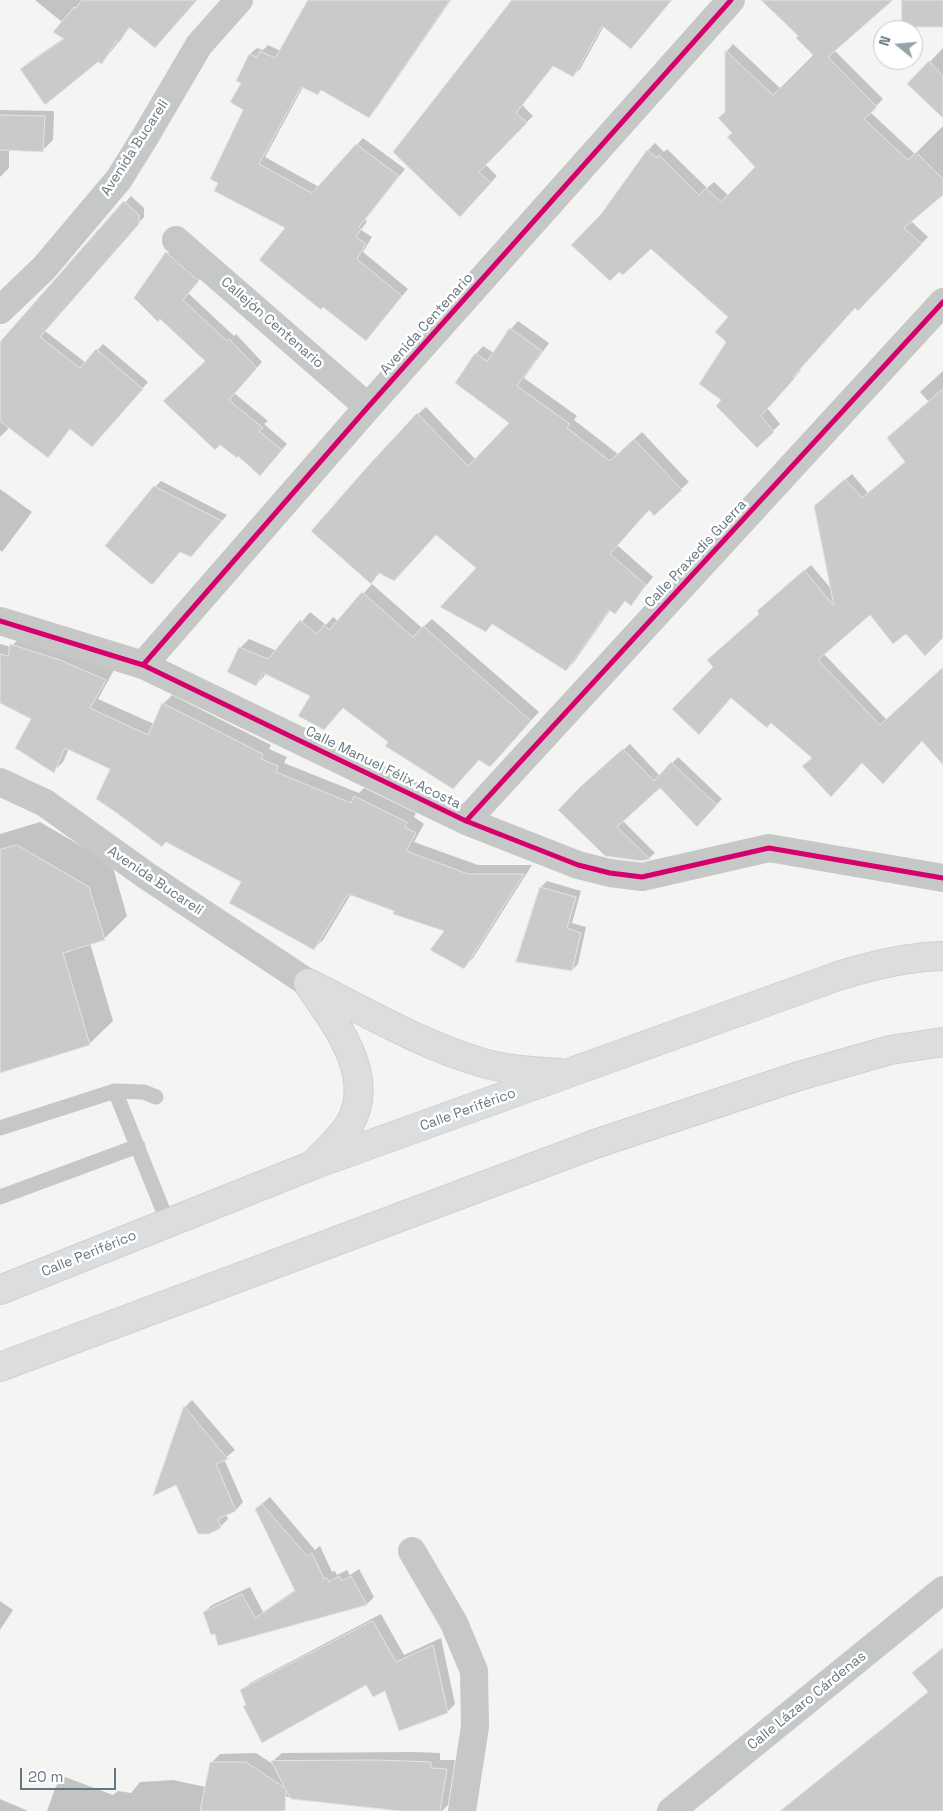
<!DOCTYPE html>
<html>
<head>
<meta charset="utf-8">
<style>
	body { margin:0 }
	#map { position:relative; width:943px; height:1811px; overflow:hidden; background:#f4f4f2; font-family:"Space Grotesk",sans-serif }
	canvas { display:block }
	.north { position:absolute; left:873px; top:20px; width:50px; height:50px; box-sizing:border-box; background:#fff; border:1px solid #c2c9cc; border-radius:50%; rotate:287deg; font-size:14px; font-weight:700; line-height:20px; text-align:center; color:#667780 }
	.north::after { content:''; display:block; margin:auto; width:18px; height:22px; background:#98a3a8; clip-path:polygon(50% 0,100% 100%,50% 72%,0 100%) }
	.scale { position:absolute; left:20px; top:1768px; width:96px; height:22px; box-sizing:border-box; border:2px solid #667780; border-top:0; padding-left:6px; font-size:15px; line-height:18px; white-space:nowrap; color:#667780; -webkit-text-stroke:4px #fff; paint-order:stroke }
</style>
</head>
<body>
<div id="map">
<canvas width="943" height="1811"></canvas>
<div class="north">N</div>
<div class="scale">20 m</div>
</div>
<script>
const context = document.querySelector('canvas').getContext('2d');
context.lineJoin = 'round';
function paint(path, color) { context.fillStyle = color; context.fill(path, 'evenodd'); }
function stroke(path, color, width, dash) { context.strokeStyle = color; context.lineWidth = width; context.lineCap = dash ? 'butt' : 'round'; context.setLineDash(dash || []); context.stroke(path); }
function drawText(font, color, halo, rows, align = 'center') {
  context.font = font + ' "Space Grotesk",sans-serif'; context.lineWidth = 5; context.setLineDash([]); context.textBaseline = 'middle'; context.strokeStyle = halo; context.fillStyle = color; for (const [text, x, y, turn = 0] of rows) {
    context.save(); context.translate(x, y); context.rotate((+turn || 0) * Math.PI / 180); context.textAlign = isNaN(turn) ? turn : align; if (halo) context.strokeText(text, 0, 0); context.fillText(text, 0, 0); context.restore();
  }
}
paint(new Path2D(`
	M35,0H195L131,26L102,63L97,60L22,69L29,62L64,38L62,22Z
	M310,0H451L376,109L369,116L322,89L303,87L265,157L319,187L363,138L405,169L365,220L367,221L361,230L372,237L363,252L408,289L372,333L286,228L215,191L245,109L242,83L237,80L250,54L257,48L263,50L268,45L281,51Z
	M513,0H666L604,26L580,69L573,76L554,65L522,105L533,116L485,164L497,176L460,215Z
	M780,0H891L834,50L883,99L870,112L915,154L943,126V193L911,221L928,237L858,310L855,307L799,369L801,370L767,408L780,424L757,446L723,400L729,317L651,247L602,215L648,150L655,143L664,152L667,149L707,188L714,182L729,196L757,167L733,132L726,112L727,51L733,44L781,89L815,55L799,36Z
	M943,48V116L909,84Z
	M0,110L54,111L53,140L42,151L9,149V168L0,177Z
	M131,196L144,208V217L45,331L86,363L103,344L148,382L98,439L71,428L10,427L0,437V344Z
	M173,247L204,274L188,293L234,336L236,334L262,362L234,393L268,421L264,424L287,444L266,468L207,361L136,297Z
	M518,321L549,343L524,378L577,416L574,420L618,454L642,432L689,482L681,489L649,509L617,545L653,577L631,604L626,600L611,609L574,662L566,670L478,568L436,533L380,573L371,582L418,414L426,407L476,460L511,423L476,354L483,346L494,353L511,329Z
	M943,371V636L906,633L870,613L823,653L887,720L943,673V763L922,739L862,761L813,758L715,668L761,614L765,605L811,565L833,591L822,500L852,474L868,493L906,461L929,402L920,392Z
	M161,481L227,515L197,550L155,487Z
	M0,489L32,512L2,552L0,550Z
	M372,584L422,628L432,619L539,712L498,756L480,759L389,741L343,707L312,696L266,674L256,685L240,648L249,639L277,651L310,612L326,625L333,617L338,621Z
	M21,636L114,670L98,699L154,724L163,704L172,695L271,745L269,749L287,757L284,763L359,793L364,788L416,813L414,817L424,824L414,842L478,865H532L473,958L464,967L446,931L351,894L323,940L313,949L242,882L112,768L69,748L63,762L54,771L32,718L0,702V644L11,647Z
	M630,744L660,776L678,757L722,799L697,825L660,786L622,820L655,853L649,858L606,854L588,782Z
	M40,822L112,864L127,916L104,939L90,943L113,1021L89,1044L0,1071V834Z
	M547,881L581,891L572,923L586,927L578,964L572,970L541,887Z
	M192,1400L235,1450L224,1459L243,1502L236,1510L226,1514L228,1519L220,1527L177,1483L155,1494L185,1407Z
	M270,1497L315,1550L320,1546L332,1572L335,1571L337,1575L347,1570L350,1575L359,1569L374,1597L367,1604L219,1645L216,1632L204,1612L212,1605L250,1587L263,1612L295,1590L256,1509Z
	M0,1601L13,1610L0,1630Z
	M381,1614L404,1655L441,1638L455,1704L447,1712L367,1683L247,1704L242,1691L250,1683Z
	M943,1650V1811H780L929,1692Z
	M414,1752L440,1753V1760H455L448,1805L442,1811H413L261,1794L262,1811H47L56,1786L65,1777L113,1795L118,1791L131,1793L140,1782L173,1780L206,1787L211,1763L220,1754L256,1753L276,1766L273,1761L282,1753Z
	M0,1799L28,1811H0Z`), '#0003');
const building = new Path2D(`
	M82,0H197L155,48L129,27L119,43L116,41L102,64L98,62L45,105L20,69L64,39L53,32L74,7L76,8Z
	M308,0H450L369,118L321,90L318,95L301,87L259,164L312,193L356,144L399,176L359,227L361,229L356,237L366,244L357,259L402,296L366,341L323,307L321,310L259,260L285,228L214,191L218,183L210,179L243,110L230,102L241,83L236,81L249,54L257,57L260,51L275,58Z
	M512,0H672L631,49L602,26L573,77L553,66L516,113L527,123L479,172L491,183L460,217L393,152Z
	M761,0H893L828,57L877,107L864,119L908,160L916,152L943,179V195L904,228L922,244L858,311L855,308L793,377L795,378L761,416L774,432L757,448L716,406L721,400L699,384L726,342L715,332L728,317L651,249L623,275L619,272L610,281L571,245L601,214L647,150L657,158L659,155L699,195L706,188L721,202L755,167L727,137L732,133L718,118L725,112V50L773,95L813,55L796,38L798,36Z
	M902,0H943V27H902Z
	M929,61L943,76V118L907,84Z
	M0,115L45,116L43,152L0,150Z
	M124,201L139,215V224L40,337L80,368L96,349L143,389L92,447L70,429L48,458L0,421V342Z
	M166,252L199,281L183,300L227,341L229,339L257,368L229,400L263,428L259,431L282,450L260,476L238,456L237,458L220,445L215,450L163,401L205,361L160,319L158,322L134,298Z
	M510,328L542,351L517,386L570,424L567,428L610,461L634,439L682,490L654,516L649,510L610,554L646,585L631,606L625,601L615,614L609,610L566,671L492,624L486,632L440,607L476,568L436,535L394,581L379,573L371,584L311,531L367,467L417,413L468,466L509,423L455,383L475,353L487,361Z
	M943,389V638L925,656L906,634L893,644L870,615L818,660L880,725L943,667V765L922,741L883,784L862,763L831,797L802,766L812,758L771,723L767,728L731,698L699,735L672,709L713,667L707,660L759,614L757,611L804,570L834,606L814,506L845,479L862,498L905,462L887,438Z
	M154,486L222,521L191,557L180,552L152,585L105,546Z
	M362,592L413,637L423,626L531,721L490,767L479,760L453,789L385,746L388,742L343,708L324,730L298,716L310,696L263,673L256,686L227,672L239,647L268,659L300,620L317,634L324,625L329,630Z
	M10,644L60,660L106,680L90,708L148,735L162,703L263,754L261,759L278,766L276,772L351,803L354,796L407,822L405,827L416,833L406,851L468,874H524L464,969L430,950L444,931L393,914L394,911L348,894L314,950L229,903L241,882L166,842L162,847L114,811L96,799L110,769L65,748L54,773L15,748L31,719L0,703V654L8,656Z
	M623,749L654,781L671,762L717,805L697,827L660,788L617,827L650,859L641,861L605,856L558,810L580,787Z
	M17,845L89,887L105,940L63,953L90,1045L0,1073V850Z
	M540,887L576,897L567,928L581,933L572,971L516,962Z
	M184,1406L228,1459L216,1464L236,1511L218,1519L221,1528L209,1534H198L176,1485L153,1496Z
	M262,1504L307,1556L312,1553L324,1579L327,1578L329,1582L339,1576L342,1581L351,1576L367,1605L218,1646L215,1634L211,1635L203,1612L242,1594L255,1618L295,1591L255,1509Z
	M373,1621L396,1662L433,1645L448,1713L399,1731L385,1691L373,1697L366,1685L262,1743L243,1706L246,1705L240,1690Z
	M943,1648V1811H780L928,1692L912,1673Z
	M378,1760L431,1762V1768L447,1769L440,1811H400L291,1799L286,1790L285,1811H200L210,1762H246L285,1788L271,1761Z`);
paint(building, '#c9cbcb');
stroke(building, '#e3e3e2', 1);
const trunk = new Path2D(`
	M308,983C364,1011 420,1044 480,1062C505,1070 533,1071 560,1073
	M309,985C335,1023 378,1077 349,1125C340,1139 327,1150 316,1162
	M0,1290L313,1165L838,976C873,965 907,957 943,956
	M0,1367L595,1144L799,1076L890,1050L943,1042`);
stroke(trunk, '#cfd0d0', 30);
stroke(new Path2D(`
	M115,1091L168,1223
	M0,1128L115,1091L144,1092L156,1097
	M0,1197L138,1146`), '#c6c8c8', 15);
stroke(new Path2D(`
	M176,240L368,407
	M0,621L143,665L466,821L578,865L610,873L642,877L769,848L943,878
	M143,665L368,407L731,0
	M466,821L943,302
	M412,1551L454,1623L474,1671L475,1727L462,1811
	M671,1811L943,1590`), '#c6c8c8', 28);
stroke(new Path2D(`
	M0,310L44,268L119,179L145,137L199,45L239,0
	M0,782L45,803L147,876L308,983`), '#c6c8c8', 28);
stroke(trunk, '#dcddde', 28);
stroke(new Path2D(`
	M0,621L143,665L466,821L578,865L610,873L642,877L769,848L943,878
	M143,665L368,407L731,0
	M466,821L943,302`), '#d6006c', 5);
drawText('14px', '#667780', '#fff', [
	["Avenida Bucareli",135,148,-57],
	["Callejón Centenario",272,323,41],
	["Avenida Centenario",427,324,-48],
	["Calle Praxedis Guerra",696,554,-47],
	["Calle Manuel Félix Acosta",383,768,26],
	["Avenida Bucareli",155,881,34],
	["Calle Periférico",468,1110,-20],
	["Calle Periférico",89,1254,-22],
	["Calle Lázaro Cárdenas",807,1701,-39]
]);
</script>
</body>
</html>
